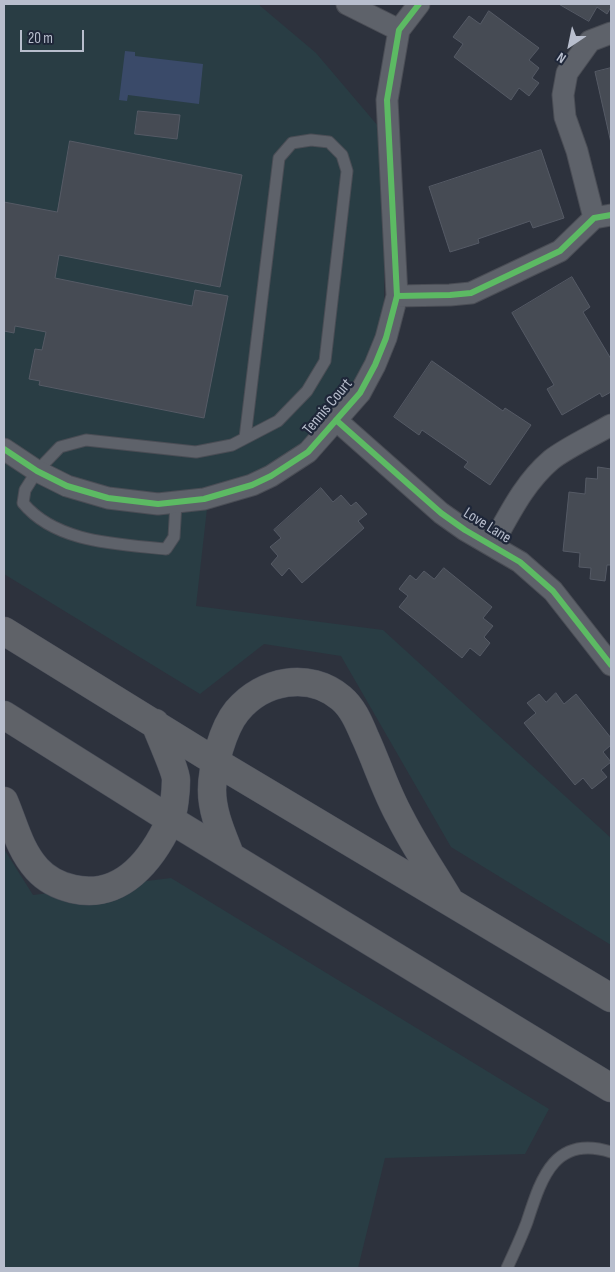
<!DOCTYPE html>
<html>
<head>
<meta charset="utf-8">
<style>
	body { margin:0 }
	#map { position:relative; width:615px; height:1272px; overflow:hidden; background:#2d323d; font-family:"Sofia Sans Condensed",sans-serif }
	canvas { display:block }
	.frame { position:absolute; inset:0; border:5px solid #b8becd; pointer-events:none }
	.north { position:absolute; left:545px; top:20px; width:50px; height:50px; -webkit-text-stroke:4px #1f2739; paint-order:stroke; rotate:214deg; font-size:14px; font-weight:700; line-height:20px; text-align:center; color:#b8becd }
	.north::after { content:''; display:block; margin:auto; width:18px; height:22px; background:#b8becd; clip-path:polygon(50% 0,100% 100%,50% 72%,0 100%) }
	.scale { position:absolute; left:20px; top:30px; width:64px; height:22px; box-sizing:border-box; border:2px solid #b8becd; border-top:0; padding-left:6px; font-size:15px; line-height:18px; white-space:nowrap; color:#b8becd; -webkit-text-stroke:4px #1f2739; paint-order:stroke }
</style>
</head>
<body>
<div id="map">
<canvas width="615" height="1272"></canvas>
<div class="frame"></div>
<div class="north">N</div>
<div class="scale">20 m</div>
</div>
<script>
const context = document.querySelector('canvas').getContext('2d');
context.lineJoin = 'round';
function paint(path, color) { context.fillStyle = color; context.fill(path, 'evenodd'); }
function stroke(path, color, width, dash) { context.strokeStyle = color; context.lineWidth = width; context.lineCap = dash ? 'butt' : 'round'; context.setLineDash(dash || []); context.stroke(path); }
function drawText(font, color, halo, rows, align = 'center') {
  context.font = font + ' "Sofia Sans Condensed",sans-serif'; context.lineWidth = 4.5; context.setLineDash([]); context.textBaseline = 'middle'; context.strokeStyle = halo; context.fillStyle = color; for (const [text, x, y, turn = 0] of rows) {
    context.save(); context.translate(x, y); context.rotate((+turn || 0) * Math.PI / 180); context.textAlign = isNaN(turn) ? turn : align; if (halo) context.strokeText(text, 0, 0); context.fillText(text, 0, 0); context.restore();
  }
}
paint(new Path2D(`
	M4,4H258L316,53L384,133V342L342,425L208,500L196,606L383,630L611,838V945L451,847L341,656L264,644L200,694L4,574Z
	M4,849L33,895L171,878L549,1109L525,1154L385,1158L358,1268H4Z`), '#293d44');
paint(new Path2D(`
	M125,51L135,52V56L203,64L199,104L128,95L127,101L119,100Z`), '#3a4a69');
const building = new Path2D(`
	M559,4H611V7L607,14L597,7L589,21Z
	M489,11L539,48L529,60L539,68L532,78L539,83L529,96L519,88L511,100L454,57L463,44L453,37L469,16L480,24Z
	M611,68V143L595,72Z
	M138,111L180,115L177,139L135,134Z
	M70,141L242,175L220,287L59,255L55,278L192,306L195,290L228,296L204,418L39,385L40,381L29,379L35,349L42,350L46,332L15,326L14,333L4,331V202L57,212Z
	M541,150L564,218L533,228L530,221L478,239L479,243L450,252L429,187Z
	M572,277L590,307L583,312L611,359V392L602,397L600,393L562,415L547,389L554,385L512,313Z
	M432,361L503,411L505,408L531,425L490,485L464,467L468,462L422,430L419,435L394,417Z
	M598,467L611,469V565H607L605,581L590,579L591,568L579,567L580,553L563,551L569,492L585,494L586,478L597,479Z
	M321,488L333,502L341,495L351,506L356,502L367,514L358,521L364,528L302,583L289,568L282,576L271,564L278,556L270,547L281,538L274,530Z
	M444,568L492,607L483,618L493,626L484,637L490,643L480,656L470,648L462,658L399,607L408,596L399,589L410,575L416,580L424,571L434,579Z
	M556,693L564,704L576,694L611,738V745L603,752L611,762L601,770L607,777L592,789L583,778L575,785L524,723L536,713L527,703L539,694L546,702Z`);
paint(building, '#464b54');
stroke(building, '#555a65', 1);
const service = new Path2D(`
	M176,503L174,537L166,549C118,544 56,543 23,503L25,490L37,471L60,447L86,440L196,452L232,445L278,421L307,391L325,361L347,171L342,155L329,142L311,140L292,143L279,158L245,438
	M507,1268C514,1253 521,1238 527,1222C541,1179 554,1134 611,1152`);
const minor = new Path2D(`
	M347,4L399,30
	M594,218L577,151L565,117L563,95L567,73L590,41L611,33
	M397,296L450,295L471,293L560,251L594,218L611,215
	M336,420L441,513L465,530L520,562L553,591L611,665
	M4,449L37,471L67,486L108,498L158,504L204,499L252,485L271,476L308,452L360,393L375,365L386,338L397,296L387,100L399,30L419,4
	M492,545C509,515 524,483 551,460C566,448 594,435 611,425`);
const trunk = new Path2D(`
	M4,631L216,762L611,998
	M4,715L171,820L611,1088
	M4,801C14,824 19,849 37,869C46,879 60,886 73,889C121,900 152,860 170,821C174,812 176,790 176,780C176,771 159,734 155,723
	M230,855C222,834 212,813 212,790C212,768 223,728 237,711C263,680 309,671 341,698C353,708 359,723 365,737C377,763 386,792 400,817C414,845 432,871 448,898`);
stroke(service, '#4a4d55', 13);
stroke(minor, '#4a4d55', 23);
stroke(trunk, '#4a4e59', 29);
stroke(service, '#5e626a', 11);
stroke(minor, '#5e626a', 21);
stroke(trunk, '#5f6268', 28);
stroke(new Path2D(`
	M397,296L450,295L471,293L560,251L594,218L611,215
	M336,420L441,513L465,530L520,562L553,591L611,665
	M4,449L37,471L67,486L108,498L158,504L204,499L252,485L271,476L308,452L360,393L375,365L386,338L397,296L387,100L399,30L419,4`), '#5cba63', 6);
drawText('16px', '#b8becd', '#1f2739', [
	["Tennis Court",328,407,-50],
	["Love Lane",487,526,32]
]);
</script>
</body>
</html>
